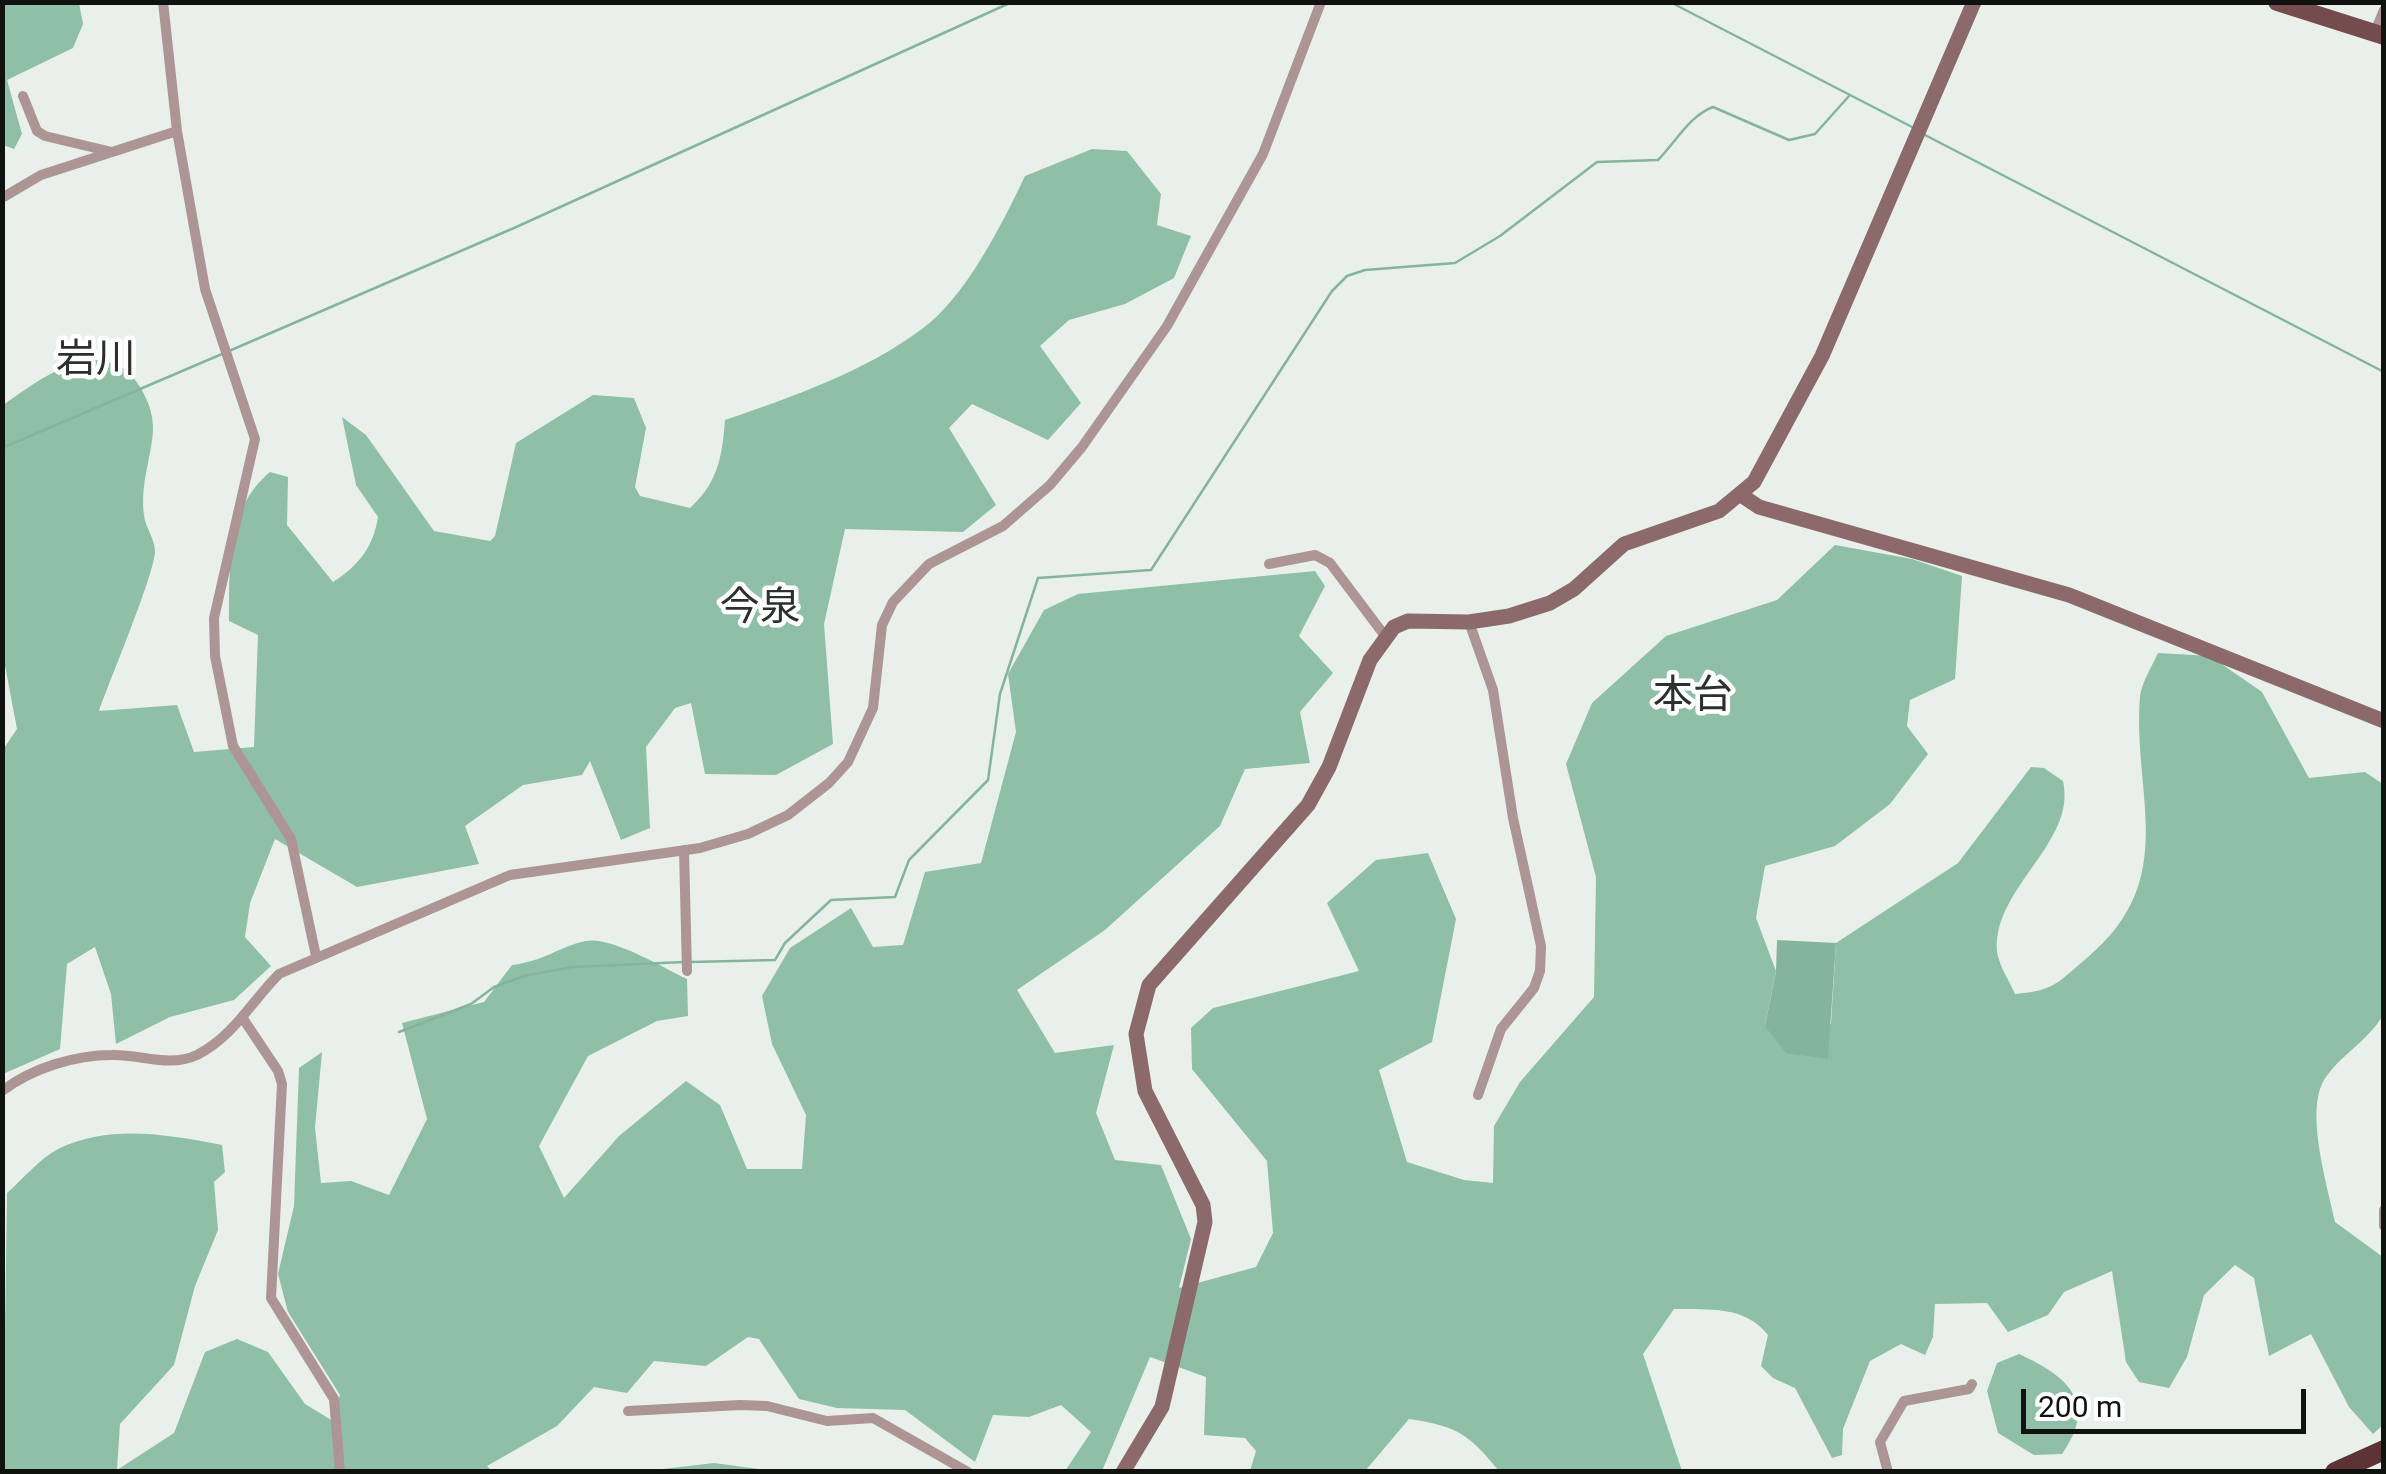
<!DOCTYPE html>
<html>
<head>
<meta charset="utf-8">
<style>
	body { margin:0 }
	#map { position:relative; width:2386px; height:1474px; overflow:hidden; background:#e9f0ec; font-family:Roboto,sans-serif }
	canvas { display:block }
	.frame { position:absolute; inset:0; border:5px solid #101210; pointer-events:none }
	.scale { position:absolute; left:2021px; top:1389px; width:285px; height:45px; box-sizing:border-box; border:5px solid #101210; border-top:0; padding-left:12px; font-size:30px; line-height:35px; white-space:nowrap; color:#101210; -webkit-text-stroke:8px #fff; paint-order:stroke }
</style>
</head>
<body>
<div id="map">
<canvas width="2386" height="1474"></canvas>
<div class="frame"></div>
<div class="scale">200 m</div>
</div>
<script>
const context = document.querySelector('canvas').getContext('2d');
context.lineJoin = 'round';
function paint(path, color) { context.fillStyle = color; context.fill(path, 'evenodd'); }
function stroke(path, color, width, dash) { context.strokeStyle = color; context.lineWidth = width; context.lineCap = dash ? 'butt' : 'round'; context.setLineDash(dash || []); context.stroke(path); }
function drawText(font, color, halo, rows, align = 'center') {
  context.font = font + ' Roboto,"Noto Sans JP",sans-serif'; context.lineWidth = 9; context.setLineDash([]); context.textBaseline = 'middle'; context.strokeStyle = halo; context.fillStyle = color; for (const [text, x, y, turn = 0] of rows) {
    context.save(); context.translate(x, y); context.rotate((+turn || 0) * Math.PI / 180); context.textAlign = isNaN(turn) ? turn : align; if (halo) context.strokeText(text, 0, 0); context.fillText(text, 0, 0); context.restore();
  }
}
paint(new Path2D(`
	M2,3H79L83,24L73,48L7,80L22,134L14,149L3,145Z
	M1092,149L1127,151L1161,194L1157,225L1191,236L1174,278L1125,304L1069,320L1040,346L1081,403L1048,440L972,404L949,428L996,505L963,532L845,529L824,624L833,744L776,775L705,774L691,703L675,708L646,747L650,828L621,840L590,761L582,775L523,785L465,826L479,864L357,887L275,839L250,903L245,937L271,966L234,1000L170,1017L116,1044L111,994L95,947L67,964L60,1049L3,1074L2,751L17,729L3,655L2,406C37,381 100,332 136,381C146,395 154,413 153,431C151,459 140,485 144,515C145,527 155,539 155,551C155,573 109,682 99,711L177,705L194,752L254,747L258,635L229,621C230,569 225,509 270,472L288,477L287,525L333,582C358,566 373,548 378,517L356,485L342,417L366,435L434,531L490,541L495,536L516,443L593,395L634,398L646,428L635,487L640,496L690,508C718,482 722,458 725,420C792,397 864,372 922,329C966,297 1002,224 1025,176Z
	M1835,545L1912,559L1962,576L1955,679L1910,700L1907,726L1928,754L1890,804L1835,846L1765,866L1756,918L1776,971L1765,1026L1831,1024L1836,943L1958,863L2031,767L2044,768L2063,781C2077,843 1993,887 1997,951C1998,964 2010,982 2015,994C2055,991 2058,982 2088,957C2181,878 2132,795 2140,696C2142,682 2152,666 2158,653L2210,656L2262,692L2309,778L2365,772L2383,784V1015C2368,1041 2343,1053 2326,1077C2303,1108 2328,1187 2335,1222L2383,1257V1425L2373,1434L2349,1407L2311,1334L2269,1356L2254,1278L2235,1265L2204,1295L2187,1357L2169,1388L2139,1382L2126,1362L2112,1271L2064,1292L2048,1315L2008,1332L1987,1303L1935,1304L1933,1337L1925,1355L1901,1344L1870,1361L1843,1429L1842,1455L1832,1458L1795,1388L1773,1378L1761,1366L1768,1335C1744,1305 1710,1310 1674,1309L1643,1354L1682,1471H1499C1469,1434 1457,1426 1409,1419L1365,1471H1250L1256,1451L1245,1438L1204,1435L1206,1377L1150,1357L1102,1471H1065L1091,1432L1061,1405L1029,1417L993,1415L975,1462L905,1410L837,1408L799,1399L759,1339L748,1337L706,1366L654,1361L627,1393L594,1387L557,1426L487,1466L492,1471H3L7,1193C23,1179 41,1157 60,1148C112,1124 169,1135 222,1145L225,1172L214,1182L218,1230L195,1286L174,1365L120,1424L117,1470L174,1433L205,1352L237,1339L268,1352L305,1404L333,1421L340,1395L288,1312L278,1274L294,1206L299,1068L322,1052L315,1128L321,1183L351,1181L389,1195L427,1119L402,1023L484,1002L512,965C545,961 560,946 586,941C611,936 664,968 687,979L688,1016L657,1021L588,1056L539,1146L564,1198L619,1136L686,1081L720,1105L747,1169H802L806,1115L772,1044L762,996L790,948L851,908L873,947L903,945L925,872L981,863L1016,732L1008,674L1044,610L1078,594L1315,571L1325,586L1299,636L1333,673L1300,712L1310,763L1245,769L1220,826L1105,930L1017,990L1055,1053L1114,1045L1096,1113L1115,1160L1161,1165L1191,1239L1179,1288L1256,1267L1273,1233L1267,1161L1192,1069L1191,1028L1213,1008L1359,971L1327,903L1376,860L1428,853L1456,919L1432,1042L1379,1070L1407,1162L1464,1180L1493,1183L1494,1126L1520,1082L1594,997L1596,877L1566,764L1592,703L1666,636L1777,600Z
	M2019,1354C2067,1376 2099,1402 2062,1454L2034,1455L1998,1433L1987,1391L1997,1363Z
	M714,1463L774,1471H646Z`), '#8fbfa6');
paint(new Path2D(`
	M1777,940L1836,943L1828,1059L1786,1053L1765,1026L1776,971Z`), '#84b59c');
stroke(new Path2D(`
	M1670,2L1912,127
	M1923,134L2384,372
	M229,351L514,228L1012,2
	M2,448L222,354
	M692,962L775,960L785,943L831,900L895,897L909,860L988,780L1000,694L1038,578L1151,570L1332,291L1347,276L1365,270L1455,263L1500,236L1597,162L1658,160C1676,142 1689,116 1713,107L1789,140L1815,134L1849,96
	M399,1032L471,1004L494,987L524,976L572,967L684,962`), '#84b59c', 2.5);
stroke(new Path2D(`
	M163,2L177,131L205,289L255,439L214,618L215,656L233,746L291,839L316,956
	M2374,34L2384,10
	M23,96L37,131L45,136L112,152
	M2,198L41,175L177,131
	M1269,564L1315,555L1330,563L1385,636
	M1469,622L1493,690L1513,818L1541,946L1540,971L1534,988L1501,1029L1478,1095
	M684,850L687,971
	M244,1020L278,1071L282,1084L271,1298L334,1399L340,1472
	M2,1091C32,1068 75,1055 112,1055C140,1054 169,1068 197,1055C234,1036 251,1002 279,974L510,875L700,848L748,834L788,815L829,783L848,762L873,708L882,625L893,602L929,564L1003,526L1050,485L1082,447L1167,326L1263,154L1321,2
	M2384,1210V1226
	M628,1411L740,1405L767,1406L827,1421L873,1418L968,1472
	M1888,1472L1880,1442L1904,1401L1969,1389L1972,1384`), '#ad9595', 10);
stroke(new Path2D(`
	M1741,495L1759,507L2069,595L2384,721
	M1123,1472L1162,1407L1205,1222L1203,1205L1145,1091L1136,1034L1149,985L1308,805L1329,767L1370,660L1394,627L1408,621L1469,622L1509,616L1550,603L1574,589L1624,544L1719,511L1754,482L1822,356L1974,2`), '#8c6a6b', 15);
stroke(new Path2D(`
	M2277,2L2384,36`), '#744c4d', 18);
stroke(new Path2D(`
	M2335,1472L2384,1450`), '#5e3335', 20);
drawText('40px', '#2c312e', '#fff', [
	["岩川",96,362],
	["今泉",760,610],
	["本台",1693,698]
]);
</script>
</body>
</html>
